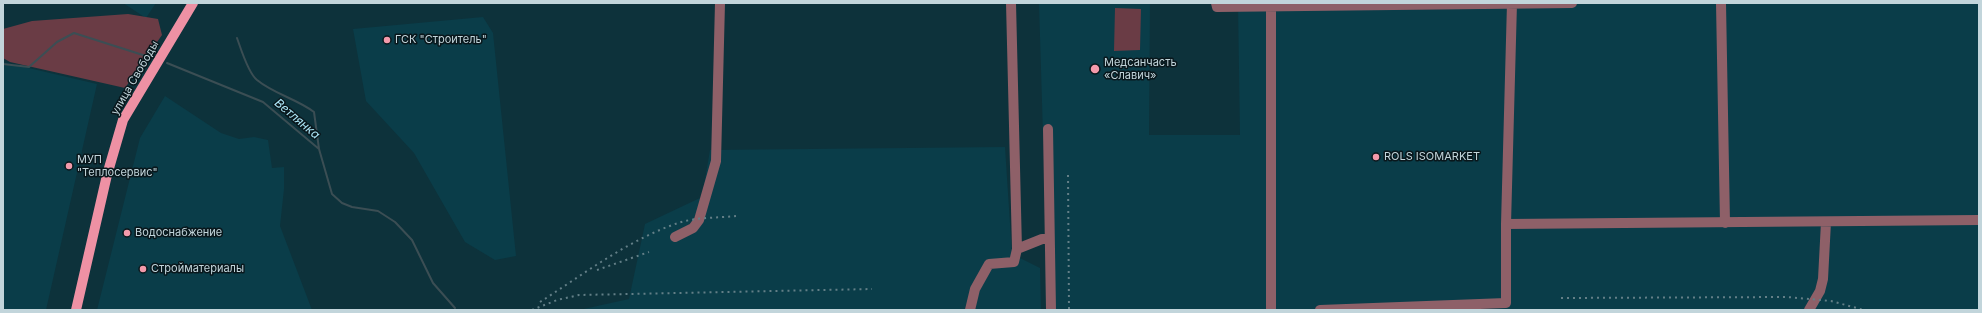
<!DOCTYPE html>
<html>
<head>
<meta charset="utf-8">
<style>
	body { margin:0 }
	#map { position:relative; width:1982px; height:313px; overflow:hidden; background:#0d323b; font-family:Inter,sans-serif }
	canvas { display:block }
	.frame { position:absolute; inset:0; border:4px solid #c2d5db; pointer-events:none }
</style>
</head>
<body>
<div id="map">
<canvas width="1982" height="313"></canvas>
<div class="frame"></div>
</div>
<script>
const context = document.querySelector('canvas').getContext('2d');
context.lineJoin = 'round';
function paint(path, color) { context.fillStyle = color; context.fill(path, 'evenodd'); }
function stroke(path, color, width, dash) { context.strokeStyle = color; context.lineWidth = width; context.lineCap = dash ? 'butt' : 'round'; context.setLineDash(dash || []); context.stroke(path); }
function drawText(font, color, halo, rows, align = 'center') {
  context.font = font + ' Inter,sans-serif'; context.lineWidth = 3; context.setLineDash([]); context.textBaseline = 'middle'; context.strokeStyle = halo; context.fillStyle = color; for (const [text, x, y, turn = 0] of rows) {
    context.save(); context.translate(x, y); context.rotate((+turn || 0) * Math.PI / 180); context.textAlign = isNaN(turn) ? turn : align; if (halo) context.strokeText(text, 0, 0); context.fillText(text, 0, 0); context.restore();
  }
}
paint(new Path2D(`
	M123,3H156L146,18Z
	M1039,3H1150L1149,135H1240L1238,3H1979V310H1054L1050,135H1043Z
	M483,17L493,33L516,256L495,260L465,242L414,153L366,101L353,29Z
	M3,62L97,84L46,310H3Z
	M165,96L221,133L239,139L254,137L268,140L272,168L284,167V189L280,226L312,310H97L140,138Z
	M1005,147L1012,254L1040,268L1041,310H579L629,299L645,224L702,197L710,150Z`), '#0a3d49');
paint(new Path2D(`
	M1115,8L1141,9L1140,50L1114,51Z
	M128,14L158,19L162,35L125,88L10,62L3,58V29L32,21Z`), '#6a3c45');
stroke(new Path2D(`
	M237,38C241,49 248,73 257,80C274,94 297,99 314,112L319,149
	M167,63L263,102L319,149L332,194L342,203L352,207L378,211L395,222L412,240L433,283L455,308
	M3,64L29,67L57,42L74,33L146,56`), '#3b4e54', 2);
stroke(new Path2D(`
	M1011,3L1017,249
	M1216,3L1217,7L1572,3
	M1721,3L1725,223
	M1271,6V310
	M1048,129L1051,310
	M1506,224L1979,220
	M675,237L693,228L699,220L716,161L720,3
	M970,310L975,289L989,264L1014,262L1017,249L1042,239H1049
	M1320,310L1506,303V224L1512,3
	M1809,310L1820,291L1823,279L1826,222`), '#8e6068', 10);
stroke(new Path2D(`
	M76,310L107,175L123,120L193,3`), '#ee91a4', 10);
stroke(new Path2D(`
	M1068,175L1069,310
	M597,270L649,252
	M1561,298L1787,297L1831,301L1864,310
	M540,302C584,274 628,240 678,223C696,217 718,218 736,216
	M532,310L557,300L579,295L872,289`), '#637f87', 2, [2, 4]);
for (const [x, y, r, color] of [
	[387,40,4,"#f39aab"],
	[1095,69,5,"#f39aab"],
	[1376,157,4,"#f39aab"],
	[69,166,4,"#f39aab"],
	[127,233,4,"#f39aab"],
	[143,269,4,"#f39aab"]
]) { const dot = new Path2D(); dot.arc(x, y, r, 0, 2 * Math.PI); context.fillStyle = color; context.fill(dot); stroke(dot, '#09171c', 1.5); }
drawText('11px', '#c2d5db', '#09171c', [
	["ГСК \"Строитель\"",395,40],
	["Медсанчасть",1104,63],
	["«Славич»",1104,76],
	["ROLS ISOMARKET",1384,157],
	["МУП",77,160],
	["\"Теплосервис\"",77,173],
	["Водоснабжение",135,233],
	["Стройматериалы",151,269]
], 'left');
drawText('11px', '#c2d5db', '#09171c', [
	["улица Свободы",135,78,-60]
]);
drawText('italic 12px', '#ade7f8', '#09171c', [
	["Ветлянка",297,119,40]
]);
</script>
</body>
</html>
